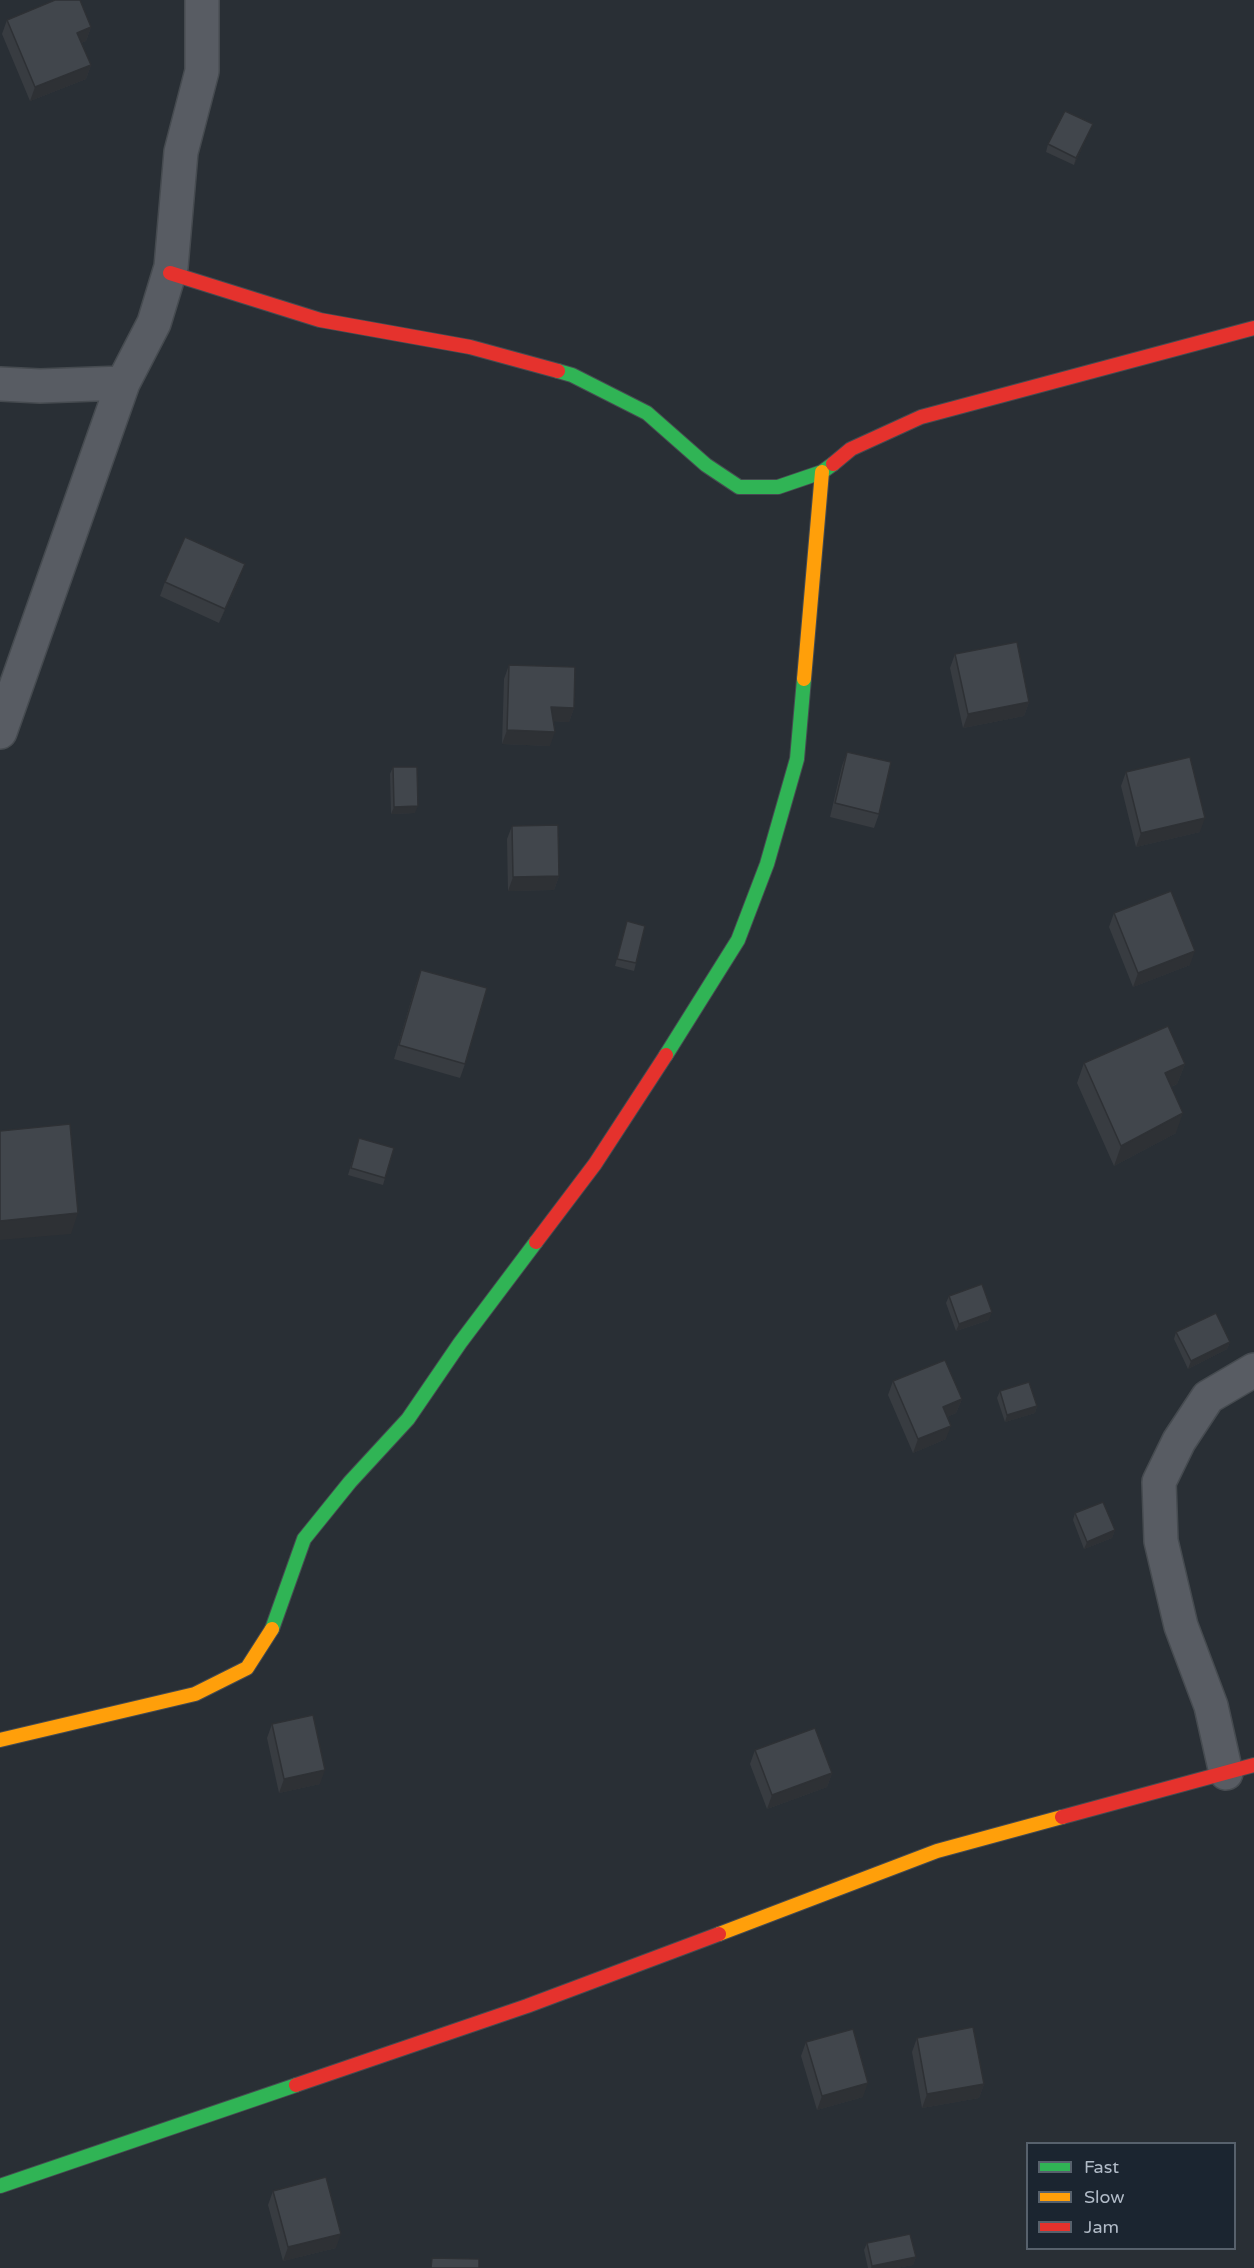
<!DOCTYPE html>
<html>
<head>
<meta charset="utf-8">
<style>
	body { margin:0 }
	#map { position:relative; width:1254px; height:2268px; overflow:hidden; background:#292f35; font-family:"Varela Round",sans-serif }
	canvas { display:block }
	.legend { position:absolute; left:1026px; top:2142px; width:210px; height:108px; box-sizing:border-box; background:#1b2530; border:2px solid #57616c; margin:0; padding:8px 10px; list-style:none; font-size:18px; color:#b1bbc7 }
	.legend li { display:flex; align-items:center; gap:12px; height:30px }
	.legend b { width:30px; border:2px solid #57616c }
</style>
</head>
<body>
<div id="map">
<canvas width="1254" height="2268"></canvas>
<ul class="legend">
<li><b style="height:8px;background:#30b455"></b>Fast</li>
<li><b style="height:8px;background:#ff9f0a"></b>Slow</li>
<li><b style="height:8px;background:#e5322d"></b>Jam</li>
</ul>
</div>
<script>
const context = document.querySelector('canvas').getContext('2d');
context.lineJoin = 'round';
function stroke(path, color, width, dash) { context.strokeStyle = color; context.lineWidth = width; context.lineCap = dash ? 'butt' : 'round'; context.setLineDash(dash || []); context.stroke(path); }
function paint(path, color) { context.fillStyle = color; context.fill(path, 'evenodd'); }
const street = new Path2D(`
	M0,384L40,386L123,383
	M0,732L123,383L154,323L171,267L181,152L202,71V0
	M1226,1773L1211,1706L1181,1626L1161,1541L1159,1482L1179,1441L1208,1397L1254,1370`);
const fast = new Path2D(`
	M558,371L572,375L647,413L706,465L739,487H778L822,472L833,464
	M666,1055L738,940L767,864L797,759L804,679
	M272,1629L304,1539L350,1482L408,1419L460,1343L536,1242
	M0,2186L296,2085`);
const slow = new Path2D(`
	M804,679L822,472
	M0,1740L195,1694L247,1668L272,1629
	M719,1934L937,1851L1062,1817`);
const jam = new Path2D(`
	M170,273L320,320L470,347L558,371
	M833,464L851,449L921,417L1254,328
	M536,1242L595,1164L666,1055
	M1062,1817L1254,1765
	M296,2085L527,2006L719,1934`);
stroke(street, '#464b50', 36);
stroke(fast, '#464b50', 16);
stroke(slow, '#464b50', 16);
stroke(jam, '#464b50', 16);
stroke(street, '#585c63', 33);
stroke(fast, '#30b455', 14);
stroke(slow, '#ff9f0a', 14);
stroke(jam, '#e5322d', 14);
paint(new Path2D(`
	M7,20L91,27L86,41L81,43L91,65L86,79L30,101L2,34Z
	M1093,124L1074,165L1046,152L1048,144Z
	M240,578L219,623L160,596L165,582Z
	M955,654L1029,702L1024,716L963,728L950,668Z
	M509,665L574,708L569,722L553,721L550,746L502,744L504,679Z
	M847,752L879,814L874,828L830,817L842,766Z
	M393,767L415,813L391,814L390,774Z
	M1126,772L1200,832L1136,847L1121,786Z
	M512,826L559,876L554,890L508,891L507,839Z
	M1114,913L1190,965L1133,987L1109,927Z
	M627,921L636,963L634,971L615,966Z
	M421,970L465,1064L460,1078L394,1059L416,984Z
	M1084,1063L1185,1064L1177,1084L1171,1087L1176,1133L1114,1166L1077,1083Z
	M359,1138L385,1178L383,1185L348,1175Z
	M949,1296L989,1320L956,1331L946,1303Z
	M1176,1332L1230,1342L1227,1349L1188,1369L1174,1339Z
	M893,1381L962,1399L956,1413L947,1417L946,1439L913,1453L888,1395Z
	M1000,1391L1037,1406L1035,1413L1005,1422L997,1398Z
	M1075,1513L1115,1530L1112,1538L1084,1549L1073,1520Z
	M272,1724L320,1784L279,1793L267,1738Z
	M755,1750L832,1773L827,1787L767,1809L750,1764Z
	M917,2038L984,2084L979,2098L922,2108L912,2052Z
	M806,2042L863,2097L817,2110L801,2056Z
	M273,2191L336,2248L283,2261L268,2205Z
	M867,2243L916,2257L913,2265L896,2268H868L864,2250Z`), '#383c41');
paint(new Path2D(`
	M91,27L86,41L72,46L77,33Z
	M91,65L86,79L30,101L35,87Z
	M1093,124L1090,131L1074,165L1076,158Z
	M245,564L240,578L219,623L225,609Z
	M1029,702L1024,716L963,728L968,714Z
	M551,707L574,708L569,722L546,721Z
	M507,730L555,732L550,746L502,744Z
	M418,806L415,813L391,814L394,807Z
	M1205,818L1200,832L1136,847L1141,833Z
	M559,876L554,890L508,891L513,877Z
	M1195,951L1190,965L1133,987L1138,973Z
	M1185,1064L1177,1084L1157,1093L1165,1073Z
	M1183,1113L1176,1133L1114,1166L1121,1146Z
	M78,1213L71,1234L0,1240V1221Z
	M992,1312L989,1320L956,1331L959,1324Z
	M1230,1342L1227,1349L1188,1369L1191,1361Z
	M962,1399L956,1413L938,1421L943,1407Z
	M1037,1406L1035,1413L1005,1422L1007,1415Z
	M951,1426L946,1439L913,1453L918,1439Z
	M1115,1530L1112,1538L1084,1549L1087,1542Z
	M325,1770L320,1784L279,1793L284,1779Z
	M832,1773L827,1787L767,1809L772,1795Z
	M868,2083L863,2097L817,2110L822,2096Z
	M984,2084L979,2098L922,2108L927,2094Z
	M341,2234L336,2248L283,2261L288,2247Z
	M916,2257L913,2265L896,2268H871L872,2266Z`), '#2e3135');
const building = new Path2D(`
	M55,0H80L91,27L77,33L91,65L35,87L7,20Z
	M1065,111L1093,124L1076,158L1048,144Z
	M185,537L245,564L225,609L165,582Z
	M1017,642L1029,702L968,714L955,654Z
	M509,665L575,667L574,708L551,707L555,732L507,730Z
	M847,752L891,762L879,814L835,803Z
	M1190,757L1205,818L1141,833L1126,772Z
	M393,767H417L418,806L394,807Z
	M558,825L559,876L513,877L512,826Z
	M1171,891L1195,951L1138,973L1114,913Z
	M627,921L645,926L636,963L617,959Z
	M421,970L487,988L465,1064L399,1045Z
	M1168,1026L1185,1064L1165,1073L1183,1113L1121,1146L1084,1063Z
	M70,1124L78,1213L0,1221V1131Z
	M359,1138L394,1148L385,1178L351,1168Z
	M982,1284L992,1312L959,1324L949,1296Z
	M1216,1313L1230,1342L1191,1361L1176,1332Z
	M945,1360L962,1399L943,1407L951,1426L918,1439L893,1381Z
	M1029,1382L1037,1406L1007,1415L1000,1391Z
	M1103,1502L1115,1530L1087,1542L1075,1513Z
	M313,1715L325,1770L284,1779L272,1724Z
	M815,1728L832,1773L772,1795L755,1750Z
	M973,2027L984,2084L927,2094L917,2038Z
	M853,2029L868,2083L822,2096L806,2042Z
	M326,2177L341,2234L288,2247L273,2191Z
	M910,2234L916,2257L872,2266L867,2243Z
	M432,2258L479,2259V2268H431Z`);
paint(building, '#41464c');
stroke(building, '#2e3135', 1.5);
</script>
</body>
</html>
